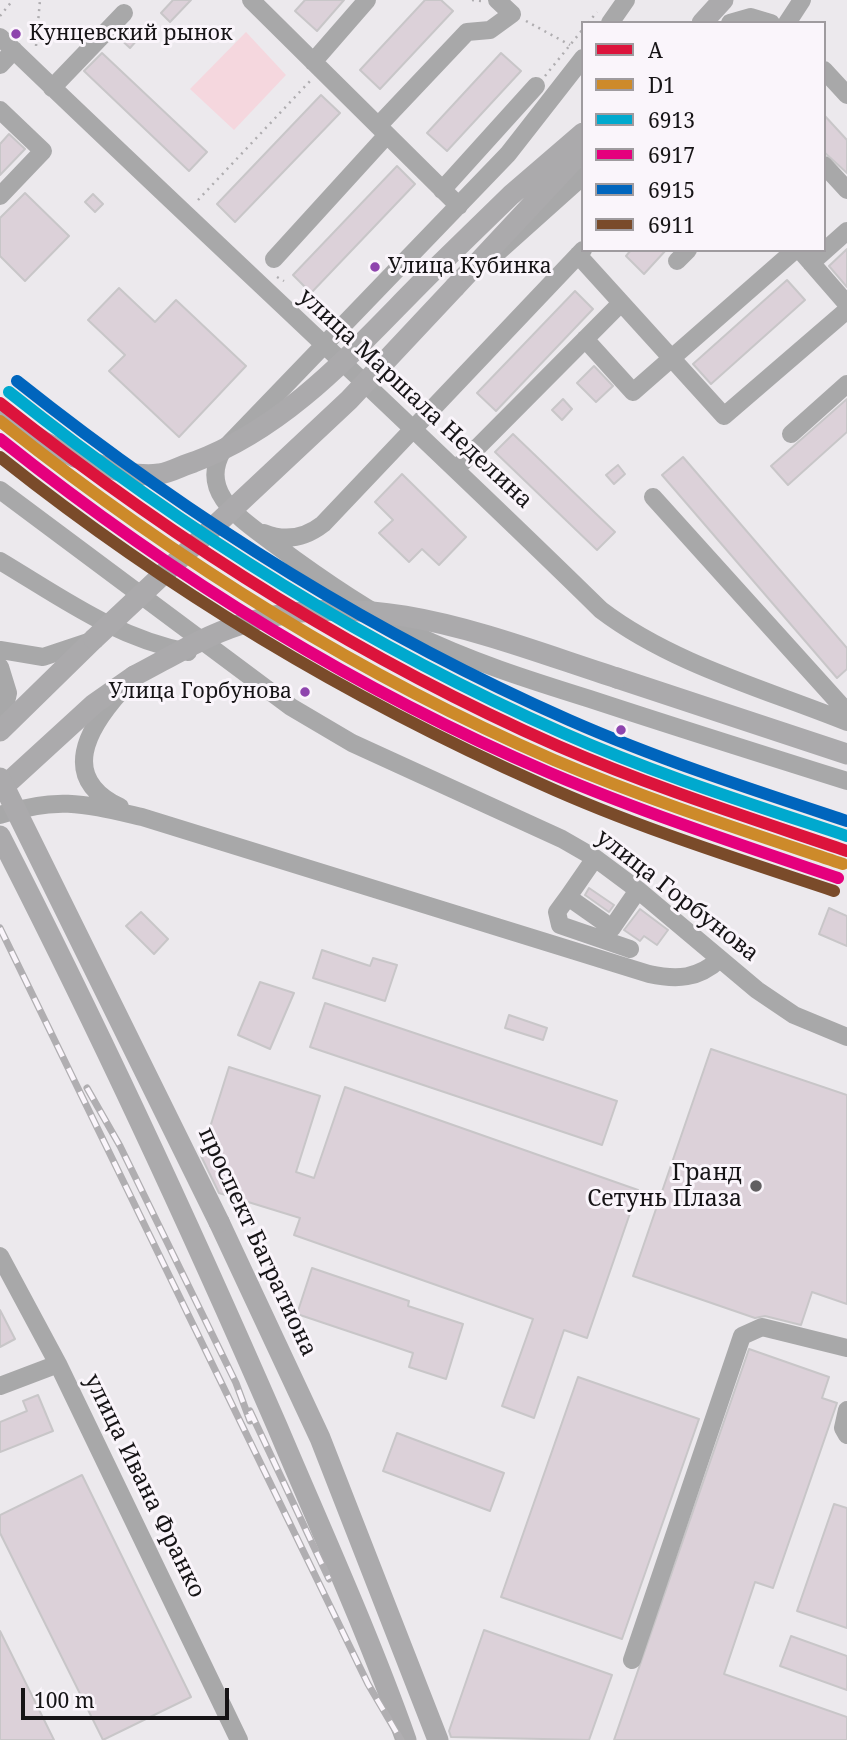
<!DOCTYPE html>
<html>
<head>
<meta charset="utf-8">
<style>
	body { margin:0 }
	#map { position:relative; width:847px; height:1740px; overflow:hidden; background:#ece9ed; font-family:"Noto Serif",serif }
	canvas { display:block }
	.legend { position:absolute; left:581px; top:21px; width:245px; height:231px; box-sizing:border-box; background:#faf5fb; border:2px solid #9f9b9f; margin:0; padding:9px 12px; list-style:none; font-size:21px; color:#161416 }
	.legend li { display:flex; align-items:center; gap:14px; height:35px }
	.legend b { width:35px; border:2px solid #9f9b9f }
	.scale { position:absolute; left:21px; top:1688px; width:208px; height:32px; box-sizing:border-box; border:4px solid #161416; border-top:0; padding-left:9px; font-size:21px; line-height:24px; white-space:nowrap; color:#161416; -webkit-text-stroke:5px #faf5fb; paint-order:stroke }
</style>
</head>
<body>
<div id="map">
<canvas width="847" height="1740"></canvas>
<ul class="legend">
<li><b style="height:9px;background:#dc143c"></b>A</li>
<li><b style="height:9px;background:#cd8a2a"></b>D1</li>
<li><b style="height:9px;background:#00a9ce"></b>6913</li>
<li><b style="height:9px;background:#e5007d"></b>6917</li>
<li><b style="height:9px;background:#0065bd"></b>6915</li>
<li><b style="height:9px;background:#7a4b2a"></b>6911</li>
</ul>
<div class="scale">100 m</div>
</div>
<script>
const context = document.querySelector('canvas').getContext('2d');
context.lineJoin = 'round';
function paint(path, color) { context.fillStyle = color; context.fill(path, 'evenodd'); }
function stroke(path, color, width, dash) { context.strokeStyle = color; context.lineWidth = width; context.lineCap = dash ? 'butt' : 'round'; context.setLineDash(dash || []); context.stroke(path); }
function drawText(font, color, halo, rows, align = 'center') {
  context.font = font + ' "Noto Serif",serif'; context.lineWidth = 6; context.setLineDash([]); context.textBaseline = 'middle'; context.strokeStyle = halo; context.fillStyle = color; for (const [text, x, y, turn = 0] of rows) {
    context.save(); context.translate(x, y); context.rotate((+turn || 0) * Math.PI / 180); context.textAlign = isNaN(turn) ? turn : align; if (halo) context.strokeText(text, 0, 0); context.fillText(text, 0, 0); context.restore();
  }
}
paint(new Path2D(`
	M246,32L286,75L234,130L190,89Z`), '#f5d7de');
const building = new Path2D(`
	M173,0H191L170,22L161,13Z
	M305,0H344L317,31L295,11Z
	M425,0H441L453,11L380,89L360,70Z
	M125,29L137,40L130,48L117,36Z
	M102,53L207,152L189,171L84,71Z
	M501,53L521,71L447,151L427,133Z
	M321,95L340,113L235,222L217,204Z
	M824,115L847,140V173L824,152Z
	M9,134L25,149L0,175V144Z
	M397,166L415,184L311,293L293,275Z
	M25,193L69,236L25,281L0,256V218Z
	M93,194L103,204L95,212L85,202Z
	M847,249V287L829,266Z
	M631,250H666L644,274L626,256Z
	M787,280L805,300L711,384L693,364Z
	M119,288L155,322L176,300L246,366L179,437L109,371L125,355L88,320Z
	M575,291L593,309L496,411L477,393Z
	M594,366L613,386L596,402L577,383Z
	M563,399L572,409L562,420L552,410Z
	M847,399V432L788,485L771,466Z
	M513,434L615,532L597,550L495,452Z
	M683,457L847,648V669L837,678L662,475Z
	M618,465L625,474L614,484L606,475Z
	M402,474L466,537L439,565L422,549L409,562L379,533L393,520L375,502Z
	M589,888L614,905L609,912L585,895Z
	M829,908L847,916V946L819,934Z
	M640,909L668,930L657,945L644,936L640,941L624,930Z
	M141,912L168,939L154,954L126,926Z
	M322,950L370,966L373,958L397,965L385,1001L313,978Z
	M260,982L294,993L270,1049L238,1035Z
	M325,1003L617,1101L602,1145L310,1047Z
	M509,1015L547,1028L543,1040L505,1028Z
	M711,1049L847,1095V1304L812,1292L801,1325L765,1316L755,1318L633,1276Z
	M229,1067L320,1096L296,1172L314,1178L345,1087L638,1190L587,1338L564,1330L534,1418L502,1406L533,1319L294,1235L300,1218L219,1193L201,1156Z
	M312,1268L409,1301L408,1306L463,1324L446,1379L409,1367L413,1353L297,1314Z
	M0,1310L15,1339L0,1347Z
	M749,1349L829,1377L822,1398L837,1403L773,1588L755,1582L724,1674L847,1717V1740H614Z
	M578,1377L699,1419L622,1639L501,1597Z
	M38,1395L53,1431L0,1452V1422L27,1411L23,1401Z
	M397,1433L504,1473L490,1511L383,1471Z
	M82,1475L191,1697L103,1740L0,1533V1515Z
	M834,1504L847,1508V1628L797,1611Z
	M484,1630L612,1675L589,1740L451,1737L449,1731Z
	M0,1631L54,1740H0Z
	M791,1636L847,1656V1690L780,1666Z`);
paint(building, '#dcd1d9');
stroke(building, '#c8c6c8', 2);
stroke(new Path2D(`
	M472,0L482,1
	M0,16L13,0
	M526,21L570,45
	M588,23L597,12
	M36,46L40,0
	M545,76L583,29
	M198,200L311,80
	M277,277L284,281`), '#afadb0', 2.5, [2, 5]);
stroke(new Path2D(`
	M251,0L459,206
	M610,23L626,0
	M730,23L751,17L771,23
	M787,23L802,0
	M0,37C199,229 403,416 601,610C672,664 765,689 847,722
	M583,58L508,154L223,450C197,493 243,520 274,544C317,576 364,609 412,633C469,661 529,680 590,699C675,727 761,754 847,781
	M313,62L367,0
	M0,65L14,50
	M824,70L847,95
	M52,88L124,13
	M0,110L43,151L0,196
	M378,126L467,32L490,30L512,14L497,0
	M824,165L847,190
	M442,190L536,86
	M800,250L847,304
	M497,253L583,176
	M578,255L724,416L847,310
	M274,259L387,135
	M677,261L688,250
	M811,263L847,231
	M585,339L633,392L795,250
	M791,434L847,384
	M457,468L621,303
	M0,490L291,707L352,743L562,839L595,858L638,890L757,990L794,1015L847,1037
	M653,497L847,712
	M264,533C286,542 305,538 323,524L583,250
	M0,561C62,598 116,638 188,652
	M0,650L43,657L88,642
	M0,667L8,693L0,729
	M120,807C58,778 88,728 121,691
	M0,815C58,796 85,804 142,817L649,974C677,980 698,979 720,959
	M595,858L568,897L612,928L638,890
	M568,897L557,912L560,925L630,949
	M0,1256L58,1364L239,1740
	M0,1386L58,1364
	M847,1410L843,1428L847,1435
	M632,1660L742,1336L762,1327L847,1348`), '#a8a8a9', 18);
stroke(new Path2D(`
	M702,23L723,0
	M434,270L511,195L583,133
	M455,287L583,150
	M0,413L44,442L75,457
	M617,678L847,754
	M0,731L94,639
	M0,790L94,704L134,676
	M0,836C99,1029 190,1226 277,1426C321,1530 368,1633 406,1740
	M219,1222L320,1438L438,1740`), '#abaaac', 21);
const rail = new Path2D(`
	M0,928L368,1684L401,1740
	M87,1088L120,1146L236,1383L250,1421
	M250,1411L329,1579`);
stroke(rail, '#b0aeb1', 7);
stroke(rail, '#faf5fb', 4.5, [13]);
stroke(new Path2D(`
	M75,457C101,465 131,478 159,474C170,473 183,465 194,462C293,425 360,343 434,270
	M94,639L349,400L455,287
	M134,676C169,658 202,637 239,625C368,583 495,639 617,678
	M0,778L219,1222`), '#abaaac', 21);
stroke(new Path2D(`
	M0,403C173,540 356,657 558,746C652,787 750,818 847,851`), '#dc143c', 12);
stroke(new Path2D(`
	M0,421C170,556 354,673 554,760C648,800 745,831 843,864`), '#cd8a2a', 12);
stroke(new Path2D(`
	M9,392C180,528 362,644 563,733C655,774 751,804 847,836`), '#00a9ce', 12);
stroke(new Path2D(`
	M0,439C168,573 351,688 550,773C644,813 741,845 838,878`), '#e5007d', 12);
stroke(new Path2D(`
	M17,381C188,517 369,632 569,720C660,760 753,790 847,821`), '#0065bd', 12);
stroke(new Path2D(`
	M0,457C166,589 347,698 541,784C636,827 735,858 834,891`), '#7a4b2a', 12);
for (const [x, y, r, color] of [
	[16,34,6,"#8e44ad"],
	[375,267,6,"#8e44ad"],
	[305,692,6,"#8e44ad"],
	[621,730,6,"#8e44ad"],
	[756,1186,7,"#615f61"]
]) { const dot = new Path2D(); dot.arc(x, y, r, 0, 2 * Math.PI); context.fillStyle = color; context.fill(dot); stroke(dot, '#faf5fb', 2.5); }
drawText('21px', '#161416', '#faf5fb', [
	["Кунцевский рынок",29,34],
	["Улица Кубинка",388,267],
	["Улица Горбунова",292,692,"right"]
], 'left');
drawText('23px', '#161416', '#faf5fb', [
	["улица Маршала Неделина",415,399,43],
	["улица Горбунова",677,896,38],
	["проспект Багратиона",257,1242,65],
	["улица Ивана Франко",144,1486,64]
]);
drawText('23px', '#161416', '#faf5fb', [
	["Гранд",742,1173],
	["Сетунь Плаза",742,1199]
], 'right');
</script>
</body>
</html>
